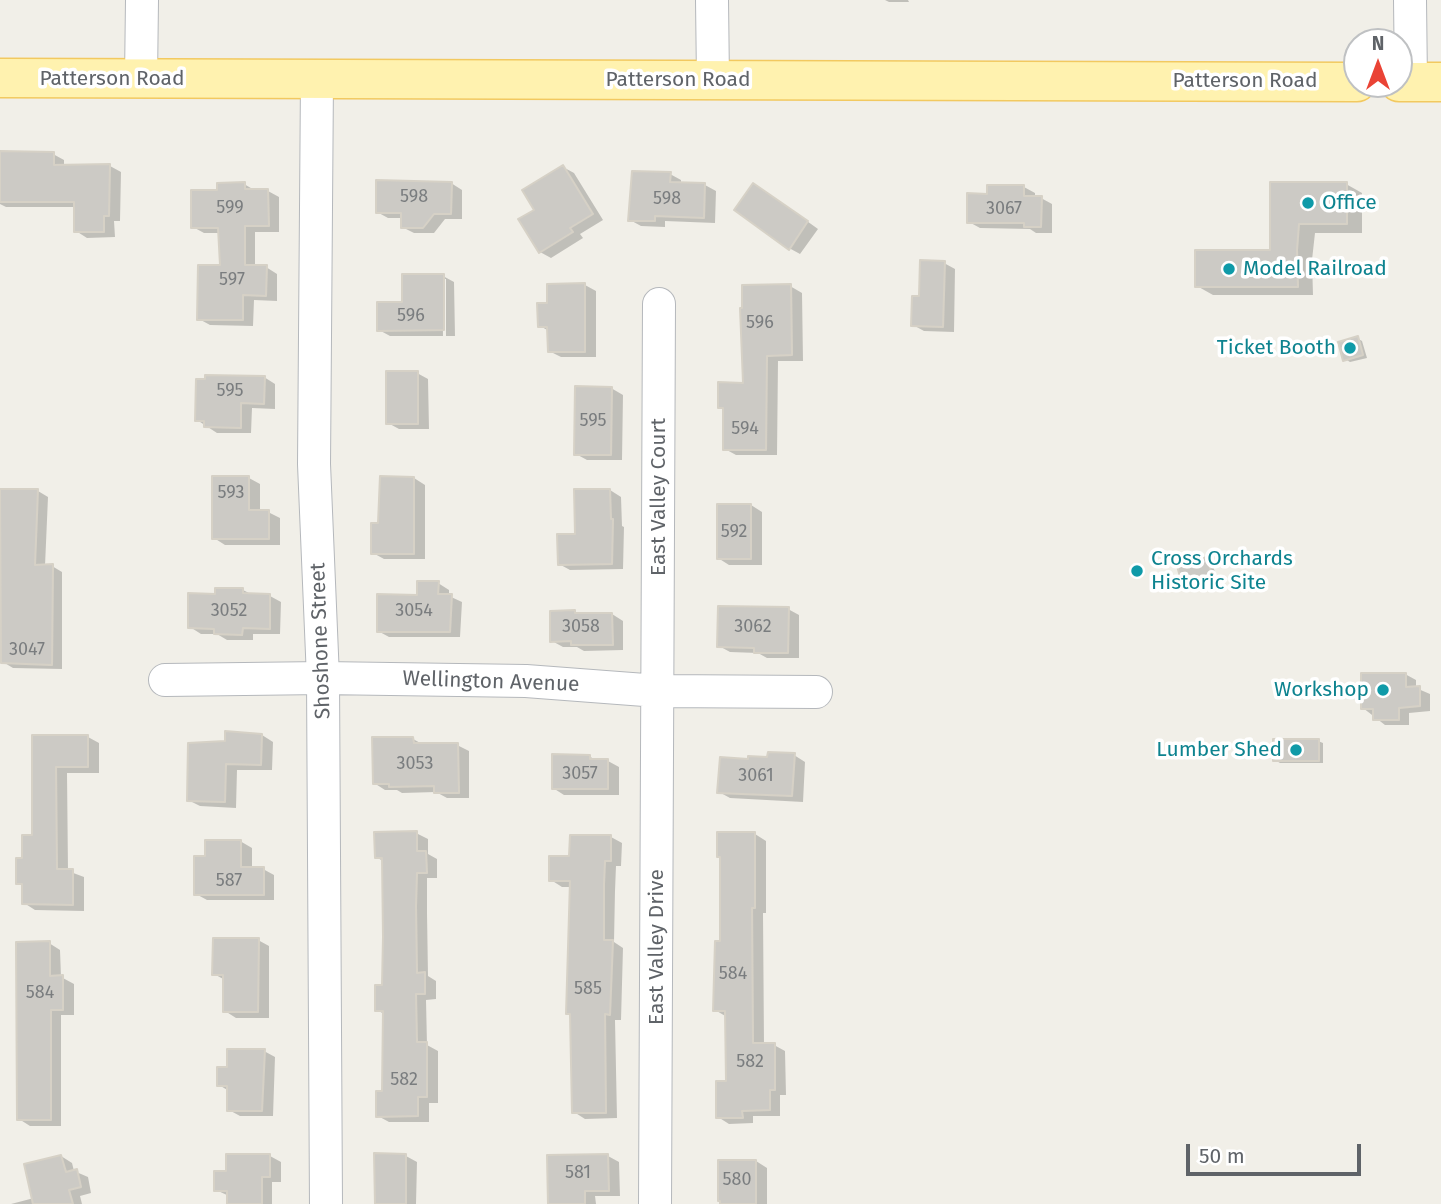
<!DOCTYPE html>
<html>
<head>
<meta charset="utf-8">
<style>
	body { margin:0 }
	#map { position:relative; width:1441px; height:1204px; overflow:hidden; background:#f1efe8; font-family:"Fira Sans",sans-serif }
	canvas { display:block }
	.north { position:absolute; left:1343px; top:28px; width:70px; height:70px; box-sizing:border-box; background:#fff; border:2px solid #bfc1c3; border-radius:50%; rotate:0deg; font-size:19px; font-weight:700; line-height:28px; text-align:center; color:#5f6368 }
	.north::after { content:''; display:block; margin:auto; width:24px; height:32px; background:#ea4335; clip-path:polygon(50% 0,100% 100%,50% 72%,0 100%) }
	.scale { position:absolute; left:1186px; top:1144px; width:175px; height:32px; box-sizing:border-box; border:4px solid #5f6368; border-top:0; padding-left:9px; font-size:21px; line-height:24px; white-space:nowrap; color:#5f6368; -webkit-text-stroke:5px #fff; paint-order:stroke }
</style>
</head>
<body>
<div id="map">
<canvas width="1441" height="1204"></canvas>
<div class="north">N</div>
<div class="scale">50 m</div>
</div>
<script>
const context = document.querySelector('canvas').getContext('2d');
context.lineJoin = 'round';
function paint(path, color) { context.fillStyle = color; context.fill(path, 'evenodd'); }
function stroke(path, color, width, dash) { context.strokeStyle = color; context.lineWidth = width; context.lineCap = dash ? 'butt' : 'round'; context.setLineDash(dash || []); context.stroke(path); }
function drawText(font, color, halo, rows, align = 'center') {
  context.font = font + ' "Fira Sans",sans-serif'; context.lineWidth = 7; context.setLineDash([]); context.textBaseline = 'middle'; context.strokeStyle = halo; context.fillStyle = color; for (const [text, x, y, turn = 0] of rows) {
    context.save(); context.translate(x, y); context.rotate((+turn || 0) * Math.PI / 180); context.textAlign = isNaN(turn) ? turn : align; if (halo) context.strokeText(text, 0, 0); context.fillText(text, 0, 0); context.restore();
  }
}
paint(new Path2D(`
	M885,0H908L909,2H889Z
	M0,153L53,154L64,160V166H110L121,172L120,221H114L115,237L87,238L76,231V207H6L0,204Z
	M563,167L574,173L603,220L580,234L583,238L551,258L540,252L536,210Z
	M670,174L681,180V184L705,185L716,191L715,223L665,221V227L641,226L630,220Z
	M451,183L462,190V219H445L434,233H414L402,227L403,218H388L377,212Z
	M244,184L256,191H268L279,197V232H255V267H266L277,274V301L254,300L253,326L210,325L199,319L222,266L220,233H204L193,227L219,191Z
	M1271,184H1346L1362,193V233H1315L1312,260L1313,295H1213L1197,286L1271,252Z
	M1024,187L1035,193V198H1041L1052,204V233H1036L1030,229L980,228L969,222L988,195Z
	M765,191L818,229L800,254L789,248Z
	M944,263L955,269L954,332L924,331L913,325L920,298Z
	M443,276L454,282L455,336H446V279H442L443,336H390L379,330L404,304Z
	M585,285L596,291V357H561L549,351V331L540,326L549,304Z
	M790,286L802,293L803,361H778L777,455H736L725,449V410L719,407L745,384Z
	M1357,338L1362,341L1367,358L1350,362L1345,359Z
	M417,373L428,379L429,429H399L388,423Z
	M264,377L275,384V409L252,408L251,433H217L197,420Z
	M611,388L623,395L622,460H587L576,454Z
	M249,478L260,484V512H268L280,518V545H225L214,538Z
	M414,478L425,485V559H384L373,553L380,524Z
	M610,490L621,497L622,526L624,527L623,569L570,570L559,564L577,536Z
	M0,491H38L48,497L45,566H52L62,572V669L13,668L3,662V617L0,615Z
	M751,505L762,512V565H729L718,558Z
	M1207,559L1212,562L1217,580L1189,589L1184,586Z
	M438,583L449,590V596L462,602L460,637H389L378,631L418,596Z
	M243,590L253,595L270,596L281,602L280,634H253V640H227L217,634H201L190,627L216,596Z
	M788,609L799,615V658H767L758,653L730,652L719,646Z
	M612,614L623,621V650L584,651L577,647H563L552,641Z
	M1405,674L1416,680V688L1430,694V711L1409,713V725H1385L1363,708Z
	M262,735L273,742L272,770H237L236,808L200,806L188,800L226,743Z
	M34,737H88L99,743V773H67L68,871L84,877V911L35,910L24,903V887L18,883L24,859L34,836Z
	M413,739L424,745H457L469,751V798H447L436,792L402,793L397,790H385L374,783Z
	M1318,741L1323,743V763H1280L1275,760Z
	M794,755L805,762L803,802L730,798L719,792L750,760Z
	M589,756L597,761H608L619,767V795H564L553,788Z
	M416,833L428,839V854L437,859V878H427V913L428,976L436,981V999L426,1000L427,1045L438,1051V1103H429V1122H389L378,1116L384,1093V1014L377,1010L383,987V861L376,857Z
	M755,834L766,841V913H763L764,1045H774L785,1051L786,1095H780V1116H753V1123L729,1124L718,1117L728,1082L727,1017L715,1010L722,943Z
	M611,837L622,843L621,866H616L615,891L614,942L623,948L621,1020H615L617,1118L585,1119L574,1112L572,1015L568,1013L571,887H562L551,880L571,858Z
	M240,841L252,848V869H263L274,875V900H207L196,894L207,857Z
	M258,940L269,946V1018H236L225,1011V980L214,974Z
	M49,943L60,950L61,977L74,984V1015H61V1126H30L19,1119Z
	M264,1051L275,1057L273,1116H240L229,1110V1091L219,1085L229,1068Z
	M61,1156L72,1163L74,1171L88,1177L91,1193L80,1196L82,1204H11L34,1198Z
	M270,1156L281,1162V1182H272V1204H229V1196L216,1190L228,1173Z
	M406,1156L417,1162L416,1204H376Z
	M608,1156L619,1162L620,1196H595L596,1204H550Z
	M756,1161L767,1168V1204H722Z`), '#0003');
const building = new Path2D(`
	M0,151L54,152V165L110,164L109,216H104V232H74V202H0Z
	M563,165L593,214L570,228L573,232L539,253L518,219L534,210L522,190Z
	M632,171L671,172L670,182L705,183L704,218L655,216V221H628Z
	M376,180L452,182L451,214H434L423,228H401V213H376Z
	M245,182V189H268L269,226H245V265H267L266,296L243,295V320H197L198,265H220L218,228H191V190H217V183Z
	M1270,182H1347V224H1299L1297,250L1298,287H1195V250H1270Z
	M753,183L808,221L789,250L734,210Z
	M987,185H1024V196H1042L1041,227H1024V223H967V193L987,194Z
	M920,260L945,261L943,327L911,326L912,296H919Z
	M402,274H444V330L377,331V302H402Z
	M585,283V352H548L547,327H538L537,303H547V284Z
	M791,284L792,355L767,356L766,450H723V408H718V382L743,383L740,308H742V285Z
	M1358,336L1363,355L1343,361L1338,342Z
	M386,371H418V424H386Z
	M205,375L265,376L264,404L241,403V428L204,427V421H195L196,379H205Z
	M575,386L612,387L611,455H574Z
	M212,476H249V510H269V539H212Z
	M380,476L414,477V554H371V523H378Z
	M0,489H38L35,565L53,564L52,665L1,663Z
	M574,489H610L611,519H613L612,564L558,565L557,534H575Z
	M717,504H751V559H717Z
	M1207,557L1213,578L1183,587L1177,566Z
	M417,581H439L438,594H452L450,632H377V594L417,595Z
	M215,588H243V593L270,594V629L243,628L242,635L214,634V629L188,628V593L215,594Z
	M718,606L789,607L788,653H754V648L717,647Z
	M575,610V613H612L613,645H571V641L550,642V611Z
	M1361,673H1406V687L1420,686V706L1399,708V720H1373V709H1361Z
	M225,731L262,734L261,765L226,764L225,802L187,801L188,743L225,741Z
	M32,735H88V767H56L57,869H73V905L22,904V884H16V858H22V835H32Z
	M372,737H413L414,743H458L459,793H434V786L389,787V784H373Z
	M1273,739H1319V761H1273Z
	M768,752L795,753L792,796L717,793L720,757L748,759V756L767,757Z
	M552,754L590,755V759H608V789H552Z
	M417,831V851H426L427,873H417L416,906L417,973L425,972V994H416L417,1042H427V1097H418V1116L376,1117V1091H382L383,1011H375V985H382L383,937L382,858H375L374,832Z
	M717,832H755V908H752L753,1043H775V1090H770V1110L742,1111L743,1118H716V1081H726L725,1011H713L715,941H720V857H717Z
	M570,835H611V861H605L604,884V940H613L610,1015L605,1014L606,1113H572L570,1014H566L570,881H549V856H569Z
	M205,840H241V867H264V895H194V856H205Z
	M213,938H259L258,1012H223V975H212Z
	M50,941V976L63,975V1010H51V1120H17L16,942Z
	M227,1049H265L262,1111H227V1086H217V1067H227Z
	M374,1153L406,1154V1204H375Z
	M226,1154H270V1177H262V1204H227V1191H214V1171H226Z
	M608,1154L609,1191H585V1204H548L547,1155Z
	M61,1155L66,1172L77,1169L81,1187L69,1190L73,1204H33L24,1164Z
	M718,1160H756V1204H720V1201H718Z`);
paint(building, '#cccac5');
stroke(building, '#d6d1c6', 2);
const minor = new Path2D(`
	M712,0L713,80
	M1410,0L1411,82
	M141,79L142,0
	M317,79L314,464L323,678L326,1204
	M165,680L323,678L526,681L658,691L816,692
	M655,1204L659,304`);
const major = new Path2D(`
	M0,78L1357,82
	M1399,82H1441`);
stroke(minor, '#b5b8bc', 34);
stroke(major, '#f2c960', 41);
stroke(minor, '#fff', 32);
stroke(major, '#fff2af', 38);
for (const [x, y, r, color] of [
	[1308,203,7,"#0f9aa8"],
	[1229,269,7,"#0f9aa8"],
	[1350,348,7,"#0f9aa8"],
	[1137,571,7,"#0f9aa8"],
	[1383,690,7,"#0f9aa8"],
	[1296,750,7,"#0f9aa8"]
]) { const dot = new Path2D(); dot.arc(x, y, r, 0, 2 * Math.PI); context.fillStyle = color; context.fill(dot); stroke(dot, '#fff', 2.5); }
drawText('18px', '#7a7d7f', null, [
	["598",414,197],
	["598",667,199],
	["599",230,208],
	["3067",1004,209],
	["597",232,280],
	["596",411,316],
	["596",760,323],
	["595",230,391],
	["595",593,421],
	["594",745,429],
	["593",231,493],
	["592",734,532],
	["3052",229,611],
	["3054",414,611],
	["3058",581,627],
	["3062",753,627],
	["3047",27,650],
	["3053",415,764],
	["3057",580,774],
	["3061",756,776],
	["587",229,881],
	["584",733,974],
	["585",588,989],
	["584",40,993],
	["582",750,1062],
	["582",404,1080],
	["581",578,1173],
	["580",737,1180]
]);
drawText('21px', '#5f6368', '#fff', [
	["Patterson Road",112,79],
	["Patterson Road",678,80],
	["Patterson Road",1245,81],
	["East Valley Court",659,497,-90],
	["Shoshone Street",321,641,-92],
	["Wellington Avenue",491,682,2],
	["East Valley Drive",657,947,-90]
]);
drawText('21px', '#0d838f', '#fff', [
	["Office",1322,203],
	["Model Railroad",1243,269],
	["Ticket Booth",1336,348,"right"],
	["Cross Orchards",1151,559],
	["Historic Site",1151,583],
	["Workshop",1369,690,"right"],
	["Lumber Shed",1282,750,"right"]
], 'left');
</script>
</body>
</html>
